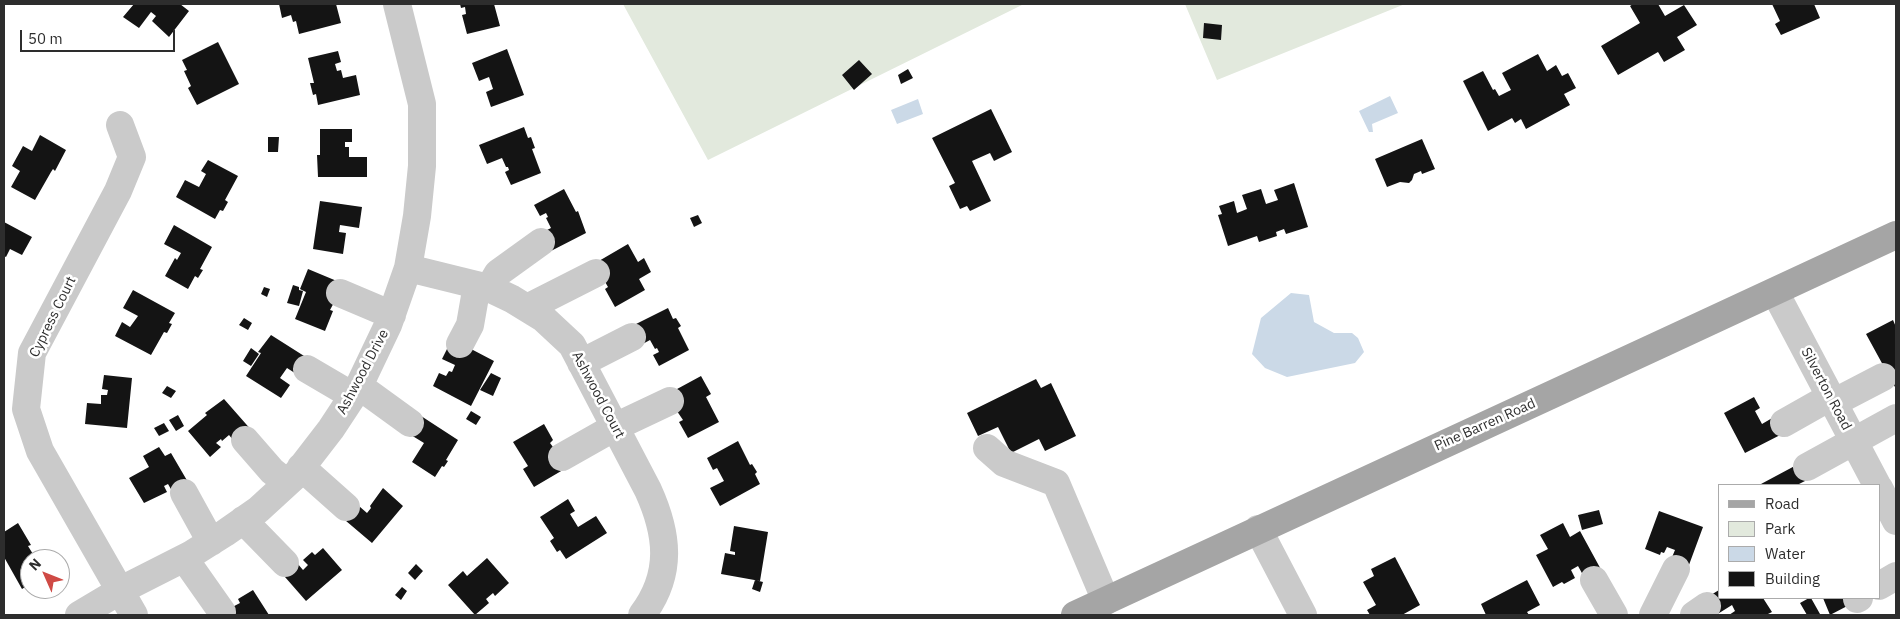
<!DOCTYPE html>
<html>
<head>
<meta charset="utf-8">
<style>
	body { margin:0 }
	#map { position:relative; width:1900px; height:619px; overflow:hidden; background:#fff; font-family:"IBM Plex Sans",sans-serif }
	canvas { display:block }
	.frame { position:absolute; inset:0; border:5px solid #2d2d2d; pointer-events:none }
	.legend { position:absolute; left:1718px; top:484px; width:162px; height:115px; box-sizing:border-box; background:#fff; border:1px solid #ababab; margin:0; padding:6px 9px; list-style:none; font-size:15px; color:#2d2d2d }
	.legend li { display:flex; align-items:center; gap:10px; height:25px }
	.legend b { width:25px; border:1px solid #ababab }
	.north { position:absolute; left:20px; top:549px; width:50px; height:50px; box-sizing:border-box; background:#fff; border:1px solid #ababab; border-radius:50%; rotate:314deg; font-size:14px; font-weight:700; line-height:20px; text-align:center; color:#2d2d2d }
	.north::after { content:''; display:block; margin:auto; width:18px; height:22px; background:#cf4a45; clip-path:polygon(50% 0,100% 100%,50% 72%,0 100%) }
	.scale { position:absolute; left:20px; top:30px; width:155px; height:22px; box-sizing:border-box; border:2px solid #2d2d2d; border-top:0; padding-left:6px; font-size:15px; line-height:18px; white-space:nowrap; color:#2d2d2d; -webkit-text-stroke:4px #fff; paint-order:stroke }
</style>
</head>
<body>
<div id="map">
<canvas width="1900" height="619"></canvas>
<div class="frame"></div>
<ul class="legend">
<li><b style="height:6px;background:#a5a5a5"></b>Road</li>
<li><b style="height:14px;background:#e2e9dd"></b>Park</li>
<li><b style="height:14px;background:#cbd9e7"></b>Water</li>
<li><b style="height:14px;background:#141414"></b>Building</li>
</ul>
<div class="north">N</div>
<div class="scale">50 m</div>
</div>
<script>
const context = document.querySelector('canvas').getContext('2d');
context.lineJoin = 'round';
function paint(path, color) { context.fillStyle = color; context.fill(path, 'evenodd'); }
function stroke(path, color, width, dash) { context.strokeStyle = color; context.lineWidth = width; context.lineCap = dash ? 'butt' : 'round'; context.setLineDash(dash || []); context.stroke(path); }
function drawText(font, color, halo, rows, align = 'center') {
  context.font = font + ' "IBM Plex Sans",sans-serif'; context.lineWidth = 5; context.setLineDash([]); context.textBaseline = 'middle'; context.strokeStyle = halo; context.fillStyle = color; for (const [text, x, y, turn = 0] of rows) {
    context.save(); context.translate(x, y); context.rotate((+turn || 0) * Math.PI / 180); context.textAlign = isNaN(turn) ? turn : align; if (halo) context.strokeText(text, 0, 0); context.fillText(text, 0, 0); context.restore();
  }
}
paint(new Path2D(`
	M623,4H1024L708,160Z
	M1185,4H1405L1217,80Z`), '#e2e9dd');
paint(new Path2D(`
	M1390,96L1398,113L1372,124L1373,132H1369L1359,111Z
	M918,99L923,114L897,124L891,110Z
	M1291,293L1309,295L1314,322L1334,333H1352L1358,338L1364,352L1355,363L1287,377L1265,368L1252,354L1261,318Z`), '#cbd9e7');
paint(new Path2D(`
	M134,4H180L189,11L169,37L152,21L156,16L151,12L139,28L123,17Z
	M279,4H322V5L336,4L341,23L299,34L296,21L293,22L291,15L282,18Z
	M460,4H494L500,26L467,34L462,15L466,14L465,7L461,8Z
	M1633,4H1658L1665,16L1684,5L1697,25L1677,37L1685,50L1664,62L1658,52L1618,75L1601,46L1640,23L1630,6Z
	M1772,4H1814L1820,18L1781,35L1775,24L1780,21Z
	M1204,23L1222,25L1221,40L1203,38Z
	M218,42L239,84L197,105L188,88L191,86L184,71L187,70L182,60Z
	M507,49L524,95L491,107L486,92L493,89L489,77L479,81L472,63Z
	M338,51L341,62L335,64L337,71L341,70L343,78L356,75L360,95L318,105L316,94L313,95L310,83H314L308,58Z
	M1538,54L1547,71L1556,65L1562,76L1568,73L1576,88L1564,94L1570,105L1526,129L1521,119L1515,123L1512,118L1488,131L1463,81L1483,71L1493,90L1495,89L1499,96L1511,90L1502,73Z
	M859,60L872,74L854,90L842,75Z
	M908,69L913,78L901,84L898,75Z
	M991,109L1012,152L994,161L990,153L972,161L991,201L970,211L967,206L960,209L949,186L955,183L932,138Z
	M524,127L528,138L531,137L535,148L532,149L541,173L511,185L505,172L509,170L508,167H506L502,158L487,164L479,145Z
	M320,129H352V142H345V147H349V157H367V177H318L317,155H320Z
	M40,135L66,150L55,171L53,169L51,172L35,200L11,187L20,171L12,166L23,146L32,151Z
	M268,137H279L278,152H268Z
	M1422,139L1435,169L1422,174L1421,171L1414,174L1412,180L1409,183L1400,182L1387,187L1375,159Z
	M208,160L238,176L225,200L228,202L223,211L220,210L215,219L176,197L185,180L199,187L206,174L201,171Z
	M1294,183L1308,227L1286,234L1284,229L1276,232L1277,236L1259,242L1257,236L1228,246L1218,215L1222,214L1219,206L1234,201L1237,213L1247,209L1242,195L1261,189L1266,204L1278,200L1274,190Z
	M564,189L576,212L578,211L586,233L547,253L537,235L551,228L546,218L548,217L546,213L540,216L534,205Z
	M320,201L362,207L359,228L340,225L339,232L346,233L343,254L313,249Z
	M698,215L702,223L694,227L690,218Z
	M4,222L32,237L22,255L10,249L6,257L4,256Z
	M174,225L212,247L200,269L203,270L198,278L195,276L188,289L165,276L175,258L177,260L181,253L164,244Z
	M628,244L638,262L644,258L651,272L639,279L645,290L615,307L605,289L608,287L604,280L592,265Z
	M308,269L344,284L330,310L333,311L325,331L295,319L306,292L300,289Z
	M293,285L299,287V290L303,291L299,306L287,303Z
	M264,287L270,289L267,297L261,294Z
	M133,290L175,313L169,323L172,324L167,333L164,332L151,355L115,336L122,322L130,327L138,316L123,308Z
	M668,308L673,319L676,318L681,326L678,328L689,350L659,366L653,355L659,352L657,348L655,349L650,340L637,347L628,328Z
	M244,318L252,323L248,330L239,325Z
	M1893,320L1896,327V386L1895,387L1866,334Z
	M271,335L312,361L301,377L287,368L280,378L290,385L281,398L246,376L261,353L258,352Z
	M452,339L494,361L471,406L433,386L439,373L446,376L449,371L452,372L455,365L442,359Z
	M251,348L259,354L251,366L243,361Z
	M491,373L501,378L493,396L480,390Z
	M104,375L132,378L127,428L85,424L87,403L101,404V395H107L108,390L102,389Z
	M701,376L711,394L706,397L719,422L688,438L679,422L683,420L666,395Z
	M1036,379L1041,388L1051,383L1076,436L1045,451L1039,439L1011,453L998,427L978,436L967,413Z
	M167,386L176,391L171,398L162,393Z
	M1754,397L1760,408L1755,411L1762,424L1779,414L1788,431L1745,453L1724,413Z
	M224,399L253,432L238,446L229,435L222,441L221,439L216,443L221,447L210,457L188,431L207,415L205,413Z
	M471,411L481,417L476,425L466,419Z
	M418,414L458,440L446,460L448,461L444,467L442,466L435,477L412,462L424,443L406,432Z
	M178,415L184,426L176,431L169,420Z
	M164,423L169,431L159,436L154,428Z
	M544,424L553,440L550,443L568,467L534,487L523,469L528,466L513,442Z
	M738,441L750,465L752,464L757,472L755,474L760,484L720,506L710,488L724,481L717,468L713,470L707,458Z
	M159,447L165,456L171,453L192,489L176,498L168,484L164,486L167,492L144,503L129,478L149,467L143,456Z
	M1804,461L1813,477L1799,484L1800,485H1762L1761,484Z
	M383,488L403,506L372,543L339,515L352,500L367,513L371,508L370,506Z
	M568,499L575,511L570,514L578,527L596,516L607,533L566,559L560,550L557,552L550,541L554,538L540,517Z
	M1599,510L1603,524L1582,530L1578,515Z
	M1659,511L1703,527L1686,573L1668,567L1675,550L1667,547L1664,553L1661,552L1660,555L1645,549Z
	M18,523L31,545L28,546L36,559H30V584L22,589L4,557V532Z
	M1563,523L1570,537L1580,531L1604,575L1588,584L1578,566L1571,570L1575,578L1564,584L1562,582L1553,587L1536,555L1548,549L1540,535Z
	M734,526L768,532L760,581L721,574L725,553L735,555V552L730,551Z
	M323,548L342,570L306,601L278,569L292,557L303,570L308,565L303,560L312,552L315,555Z
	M1395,557L1420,605L1402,615H1370L1367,610L1376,605L1363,582L1374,576L1371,569Z
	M487,558L509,583L495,596L493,593L486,599L489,603L475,615L448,585L463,571L467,576Z
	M416,564L423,571L415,580L408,573Z
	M755,580L763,582L760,592L752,589Z
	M1527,580L1540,605L1527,612L1529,615H1486L1481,604Z
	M402,587L407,591L401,600L395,595Z
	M253,590L269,615H217L240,603L238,599Z
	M1719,590V598H1763L1772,612L1766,615H1729L1735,611L1732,605L1716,615L1706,598Z
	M1809,598H1811L1820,614L1807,615L1800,603Z
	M1823,598H1850L1853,603L1830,615Z`), '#141414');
stroke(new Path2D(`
	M120,125L132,157L118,191L32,353L26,409L40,451L134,615
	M408,268L489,288L512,299L543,318L572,345L648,490C668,534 673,574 642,615
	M489,288L498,273L541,242
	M1775,292L1877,485
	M340,293L392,315
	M527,308L596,273
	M460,344L470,325L477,285
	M581,363L632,337
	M307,369L353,396
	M359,386L410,423
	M1833,403L1883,377
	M1784,423L1830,397
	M245,440L272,471L287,483
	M987,448L1004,463L1056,483L1106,601
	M562,457L615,427L670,401
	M301,467L346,507
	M1807,467L1896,418
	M1879,488L1896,521
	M184,493L211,542
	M243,520L285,563
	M1258,529L1303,615
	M184,558L222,612
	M1594,580L1614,615
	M1879,586L1896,576
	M1857,599L1859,598
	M79,615L121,590L190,555L225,533L258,510L294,477L331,429L358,388L388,325L408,268L417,216L422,166V104L397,4
	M1653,615L1676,569
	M1694,615L1707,606`), '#cacaca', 28);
stroke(new Path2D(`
	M1075,615C1348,486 1623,363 1896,235`), '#a5a5a5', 28);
drawText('14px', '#2d2d2d', '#fff', [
	["Cypress Court",53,317,-64],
	["Ashwood Drive",363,372,-62],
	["Silverton Road",1826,389,62],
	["Ashwood Court",598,395,62],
	["Pine Barren Road",1485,425,-24]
]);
</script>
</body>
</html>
